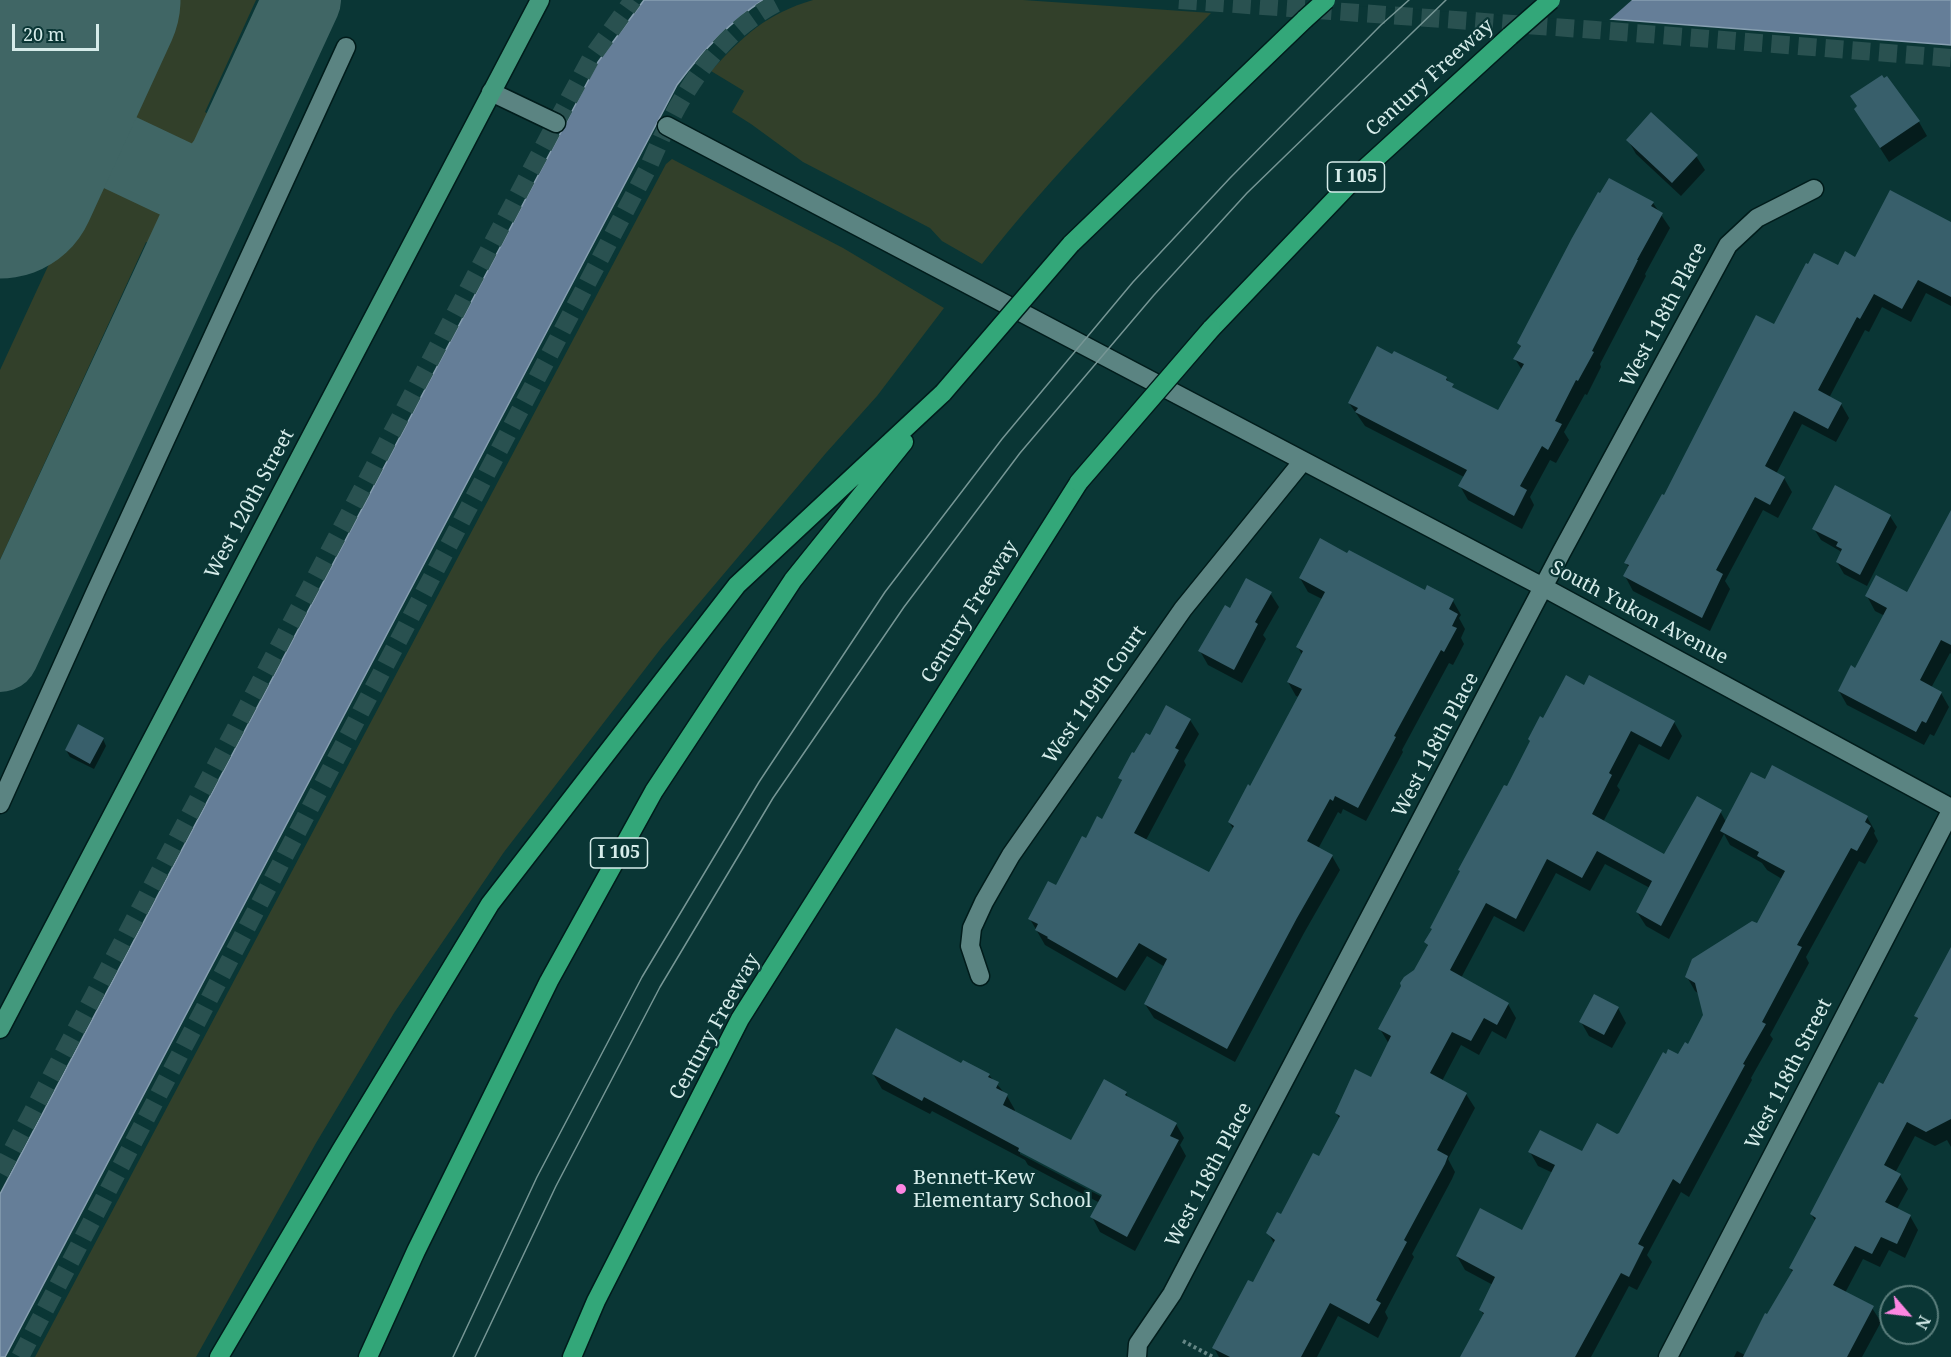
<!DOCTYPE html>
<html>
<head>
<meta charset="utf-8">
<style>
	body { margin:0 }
	#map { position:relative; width:1951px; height:1357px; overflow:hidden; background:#0a3635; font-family:"Noto Serif",serif }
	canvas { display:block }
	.north { position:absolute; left:1879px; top:1285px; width:60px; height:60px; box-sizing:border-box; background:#0a3635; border:2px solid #5c7f7d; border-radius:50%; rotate:118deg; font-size:16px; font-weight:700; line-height:24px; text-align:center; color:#d6ecea }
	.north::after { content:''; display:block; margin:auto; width:21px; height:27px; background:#fd86e2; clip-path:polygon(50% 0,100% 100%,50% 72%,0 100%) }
	.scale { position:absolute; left:12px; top:24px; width:87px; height:27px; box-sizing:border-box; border:3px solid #d6ecea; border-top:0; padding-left:8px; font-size:18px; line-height:21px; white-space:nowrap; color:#d6ecea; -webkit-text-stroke:4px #0a3635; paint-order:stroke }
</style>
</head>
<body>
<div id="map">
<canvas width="1951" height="1357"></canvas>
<div class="north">N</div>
<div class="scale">20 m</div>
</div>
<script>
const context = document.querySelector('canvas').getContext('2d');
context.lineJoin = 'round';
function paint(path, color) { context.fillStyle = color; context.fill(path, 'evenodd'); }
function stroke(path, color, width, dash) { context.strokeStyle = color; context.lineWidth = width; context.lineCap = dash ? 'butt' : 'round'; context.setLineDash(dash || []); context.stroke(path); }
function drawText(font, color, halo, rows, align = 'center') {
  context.font = font + ' "Noto Serif",serif'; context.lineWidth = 4.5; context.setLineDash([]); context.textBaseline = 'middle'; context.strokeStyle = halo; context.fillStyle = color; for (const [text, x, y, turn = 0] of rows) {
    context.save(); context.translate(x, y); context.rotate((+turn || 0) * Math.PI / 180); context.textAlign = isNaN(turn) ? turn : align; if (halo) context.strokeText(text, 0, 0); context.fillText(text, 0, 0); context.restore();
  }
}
paint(new Path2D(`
	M171,0H256L205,112L214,117C209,127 202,140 191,145C176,152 128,132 118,120C113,114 112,105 110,98L114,90L126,96Z
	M813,0H1023L1211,13C1132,95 1052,175 982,264L942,241L930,228L803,162L751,124L732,112L744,91L711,71C744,35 766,14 813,0Z
	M672,159L843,248L944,308L877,396L826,453L662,647L504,852L394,1013L316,1143L196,1357H35L666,164Z
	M93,168C106,170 117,176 129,182C161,197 171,212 156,247L146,242L0,560V370L80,197L65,189C72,177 80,172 93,168Z`), '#32402a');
const water = new Path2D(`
	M644,0H763C728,23 702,51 677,85L5,1357H0V1194L598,62Z
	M1310,0H1951V45L1610,19Z`);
paint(water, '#657e98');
stroke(water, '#879fb1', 1.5);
paint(new Path2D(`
	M1307,0H1632L1607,22L1310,3Z`), '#0a3635');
paint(new Path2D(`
	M1919,122L1927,136L1889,162L1864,123Z
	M1628,140L1696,156L1705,170L1681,196L1636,154Z
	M1609,180L1653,203L1670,228L1645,274L1646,276L1600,364L1601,367L1587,395L1585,394L1564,432L1569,440L1556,463L1550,460L1530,497L1534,505L1522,529L1468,500L1460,486L1464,477L1365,426L1349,403L1446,378L1455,390L1499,412L1522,370L1515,359L1521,348L1519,343Z
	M1951,228V306L1926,293L1911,322L1882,307L1869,332L1865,330L1829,398L1841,404L1849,418L1836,442L1802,424L1776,474L1784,478L1792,492L1778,518L1763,510L1725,581L1730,589L1710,631L1633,591L1625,576L1629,568L1626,563L1665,497L1775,326L1838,267L1856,259Z
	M1951,512V654L1950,653L1931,688L1941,693L1949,707L1934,736L1930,734L1924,745L1847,705L1839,691L1856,670L1885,616L1875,611L1867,596L1908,594Z
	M1890,516L1897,527L1867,586L1844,574L1837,562L1842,553L1840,551L1821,540L1814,529Z
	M1300,578L1425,592L1453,601L1461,615L1459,618L1465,629L1461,638L1464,644L1453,665L1449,663L1402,750L1403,752L1366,821L1343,809L1341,814L1338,812L1318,849L1332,856L1340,870L1304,933L1235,1062L1154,1018L1145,1004L1165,967L1147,956L1125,991L1045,945L1030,919L1056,887L1086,840L1102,821L1123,783L1120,778L1135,755L1151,737L1190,720L1199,734L1184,761L1186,765L1146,840L1210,874L1234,830L1229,822L1251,788L1299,697L1296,696L1288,682L1302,655L1298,647L1322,599L1308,592Z
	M1270,593L1279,607L1263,635L1266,639L1242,683L1208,665L1200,651L1230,610Z
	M1584,687L1674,722L1682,736L1669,760L1639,744L1617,786L1620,790L1603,822L1665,856L1720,811L1726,822L1867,817L1875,831L1874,833L1878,841L1865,864L1859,861L1806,957L1809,963L1770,1035L1773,1039L1751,1078L1752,1080L1689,1197L1681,1192L1647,1255L1652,1262L1637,1290L1629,1286L1591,1357H1462L1484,1316L1481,1310L1493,1285L1465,1270L1457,1256L1522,1233L1553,1173L1538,1166L1530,1152L1582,1153L1617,1136L1688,1046L1704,1015L1699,994L1695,991L1687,977L1758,925L1782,879L1767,870L1762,863L1730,845L1724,834L1669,939L1646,926L1637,912L1650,888L1605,864L1590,891L1556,873L1524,932L1494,916L1461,978L1508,1004L1516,1018L1506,1039L1492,1031L1479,1055L1461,1045L1442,1081L1466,1094L1475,1108L1448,1159L1455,1172L1452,1179L1412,1254L1414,1257L1385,1312L1388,1318L1378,1338L1338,1316L1317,1357H1219L1214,1348L1254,1284L1275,1245L1268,1233L1281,1216L1319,1158L1340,1119L1336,1113L1371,1079L1389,1044L1380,1029L1428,947L1426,942L1544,720Z
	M103,739L106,746L94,769L70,757L66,750Z
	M1951,949V1147L1947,1140L1935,1146L1915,1136L1895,1173L1900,1175L1908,1189L1897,1209L1910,1216L1918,1230L1905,1258L1889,1250L1880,1267L1863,1259L1845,1293L1872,1308L1881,1322L1862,1357H1734L1737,1351L1745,1355L1793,1273L1790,1268L1816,1222L1811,1214L1918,1020L1916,1016Z
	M1618,1008L1626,1023L1612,1048L1589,1036L1581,1022Z
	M962,1065L989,1075L1007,1096L1015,1110L1014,1112L1072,1142L1126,1093L1129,1099L1176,1124L1184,1138L1180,1145L1186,1156L1135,1251L1100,1232L1092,1217L1100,1203L1028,1165L1025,1160L932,1111L930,1114L882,1089L873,1074ZM1020,1150L1110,1197L1108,1200L1020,1154Z`), '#0007');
stroke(new Path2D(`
	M63,45C60,52 57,60 55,68C50,92 68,121 85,136L178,180C202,188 212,182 226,163
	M4,172C26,145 48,129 85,136
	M0,653L302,0`), '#406665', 78);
stroke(new Path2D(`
	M0,181L83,0`), '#406665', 195);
paint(new Path2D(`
	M1882,75L1884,78L1887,76L1920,121L1880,148L1854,109L1857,106L1850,96Z
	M1651,112L1698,155L1672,183L1626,140Z
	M1609,178L1654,202L1651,206L1663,213L1637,260H1638L1592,351L1594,352L1578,381L1576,380L1555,421L1562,424L1548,450L1542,446L1520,486L1527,490L1514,516L1458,486L1467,470L1355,412L1358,408L1348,403L1377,346L1392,354L1394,351L1447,377L1446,380L1454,384L1452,387L1498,410L1524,364L1513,359L1521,346L1517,343L1572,238L1598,192L1600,193Z
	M1890,190L1951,222V297L1918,280L1902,309L1874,294L1860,319L1857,317L1818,390L1842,403L1828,429L1794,411L1765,466L1785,477L1770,505L1755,497L1716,570L1723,574L1702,618L1623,576L1629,565L1624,563L1662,494L1664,495L1756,315L1774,324L1806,263L1808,264L1814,253L1838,265L1845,251L1855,257Z
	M1835,485L1891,515L1860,575L1836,562L1842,549L1836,546L1838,542L1812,529Z
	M1951,510V645L1941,640L1920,680L1942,692L1926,723L1922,721L1916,732L1838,691L1851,665L1855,668L1887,608L1865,596L1876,575L1907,592Z
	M1320,538L1347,553L1349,550L1425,590L1427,585L1454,599L1449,609L1458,614L1452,626L1457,628L1444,652L1441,650L1394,736L1396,737L1358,808L1335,796L1333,801L1330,799L1307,841L1333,855L1297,918L1227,1049L1144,1004L1167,959L1139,943L1117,978L1047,938L1048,937L1035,930L1038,924L1028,919L1048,881L1056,885L1082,836L1086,838L1097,816L1102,819L1122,780L1118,778L1132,752L1134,753L1146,733L1150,735L1166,705L1191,719L1175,748L1179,750L1134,833L1209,872L1234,826L1228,822L1248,784L1250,786L1302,689L1287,682L1303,651L1296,647L1325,592L1299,578Z
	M1246,578L1272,592L1255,622L1258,624L1234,670L1198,651L1225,605L1230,608Z
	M1566,675L1584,685L1589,675L1675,721L1661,747L1631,731L1609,773L1612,775L1592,814L1664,854L1697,796L1722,810L1661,926L1636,912L1652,881L1597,851L1582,878L1547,859L1516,919L1486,903L1450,970L1509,1003L1497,1025L1484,1018L1471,1041L1452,1032L1430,1073L1467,1093L1437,1150L1448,1156L1445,1164L1404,1240L1407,1242L1376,1300L1381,1303L1369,1324L1330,1303L1301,1357H1230L1212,1348L1248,1280L1253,1282L1275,1240L1266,1233L1277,1212L1281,1214L1313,1153L1319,1156L1340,1116L1335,1113L1355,1069L1371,1077L1391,1036L1378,1029L1401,986L1400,983L1404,977L1414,970L1428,945L1424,942L1432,929L1430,928L1460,871L1458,870L1504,785L1507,786L1530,741L1528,739L1540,716L1543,718Z
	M78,724L104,738L90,764L65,750Z
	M1772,765L1868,816L1865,822L1871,826L1857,851L1851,848L1797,945L1802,947L1762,1022L1766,1024L1743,1064L1745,1065L1680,1184L1673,1179L1638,1244L1644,1247L1629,1277L1621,1273L1575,1357H1460L1484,1313L1479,1310L1495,1277L1456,1256L1480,1208L1522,1230L1555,1165L1528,1152L1540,1130L1582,1151L1597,1123L1617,1134L1619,1133L1663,1052L1666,1054L1668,1049L1678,1054L1685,1042L1688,1044L1703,1015L1695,983L1685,977L1692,959L1752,921L1757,923L1785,871L1757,856L1759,852L1720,831L1751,772L1765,779Z
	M1951,947V1119L1926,1132L1907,1122L1884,1165L1901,1174L1885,1202L1911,1215L1897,1244L1881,1237L1872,1254L1855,1246L1833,1285L1874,1306L1847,1357H1743L1765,1313L1767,1314L1793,1270L1789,1268L1816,1218L1810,1214L1879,1082L1883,1084L1918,1018L1914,1016Z
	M1594,994L1619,1007L1604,1035L1579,1022Z
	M896,1028L961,1063L963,1060L990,1074L988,1077L999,1082L996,1088L1008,1094L1003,1105L1071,1140L1104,1079L1127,1092L1125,1095L1177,1123L1170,1136L1179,1140L1127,1237L1090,1217L1102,1195L1018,1151L1019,1148L924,1097L922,1101L872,1074Z`), '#385f6b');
stroke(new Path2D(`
	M1179,0L1596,30L1951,58
	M0,1173L556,123L591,58L633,0
	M20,1357L649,166C677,100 715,32 783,0`), '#295150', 18, [18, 9]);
const minor = new Path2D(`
	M491,92L556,123
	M667,126L1543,587L1951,808
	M0,804L95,593L346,47
	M980,976L970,946L972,928L984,902L1011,855L1183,609L1303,461
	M1137,1357L1138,1344L1172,1294L1561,553L1728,245L1757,218L1814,189
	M1668,1357L1951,811`);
const major = new Path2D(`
	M0,1029L540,0`);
const highway = new Path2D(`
	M1071,244L1305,19
	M1211,329L1360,173L1510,36
	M219,1357L341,1150L490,904L737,585L943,393
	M368,1357L416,1251L549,981L654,791L793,580L904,442
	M572,1357L596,1301L740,1019L1079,482`);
stroke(minor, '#001c1b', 21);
stroke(major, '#001c1b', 21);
stroke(highway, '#001c1b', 21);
stroke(new Path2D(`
	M1183,1341L1213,1357`), '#648685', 4, [3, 3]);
stroke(minor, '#5b8482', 18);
stroke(major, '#43997d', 18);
stroke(highway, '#33a779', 18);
stroke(new Path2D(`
	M453,1357L537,1177L642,977L759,782L885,592L1002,439L1133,282L1230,178L1381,25L1409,0
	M475,1357L556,1186L660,987L773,798L904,607L1020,453L1154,295L1247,193L1446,0`), '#769695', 1.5);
const highwayBridge = new Path2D(`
	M1305,19L1326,0
	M1510,36L1551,0
	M943,393L1071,244
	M1079,482L1211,329`);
stroke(highwayBridge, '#001c1b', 21, []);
stroke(highwayBridge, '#33a779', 18);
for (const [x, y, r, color] of [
	[901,1189,6,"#fd86e2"]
]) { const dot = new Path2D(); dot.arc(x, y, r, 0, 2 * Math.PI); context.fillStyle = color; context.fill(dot); stroke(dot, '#0a3635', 2); }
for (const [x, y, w] of [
	[1356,177,57],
	[619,853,57]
]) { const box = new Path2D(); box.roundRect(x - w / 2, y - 15, w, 30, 4.5); context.fillStyle = '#0a3635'; context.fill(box); stroke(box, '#d6ecea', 1.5); }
drawText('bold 18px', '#d6ecea', null, [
	["I 105",1356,177],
	["I 105",619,853]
]);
drawText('20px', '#d6ecea', '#0a3635', [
	["Century Freeway",1430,78,-42],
	["West 118th Place",1664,315,-62],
	["West 120th Street",250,504,-62],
	["Century Freeway",970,612,-58],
	["South Yukon Avenue",1639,613,28],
	["West 119th Court",1095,695,-55],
	["West 118th Place",1436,745,-62],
	["Century Freeway",715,1027,-61],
	["West 118th Street",1789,1074,-63],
	["West 118th Place",1209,1175,-62]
]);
drawText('20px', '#d6ecea', '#0a3635', [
	["Bennett-Kew",913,1178],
	["Elementary School",913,1201]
], 'left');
</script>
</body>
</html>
